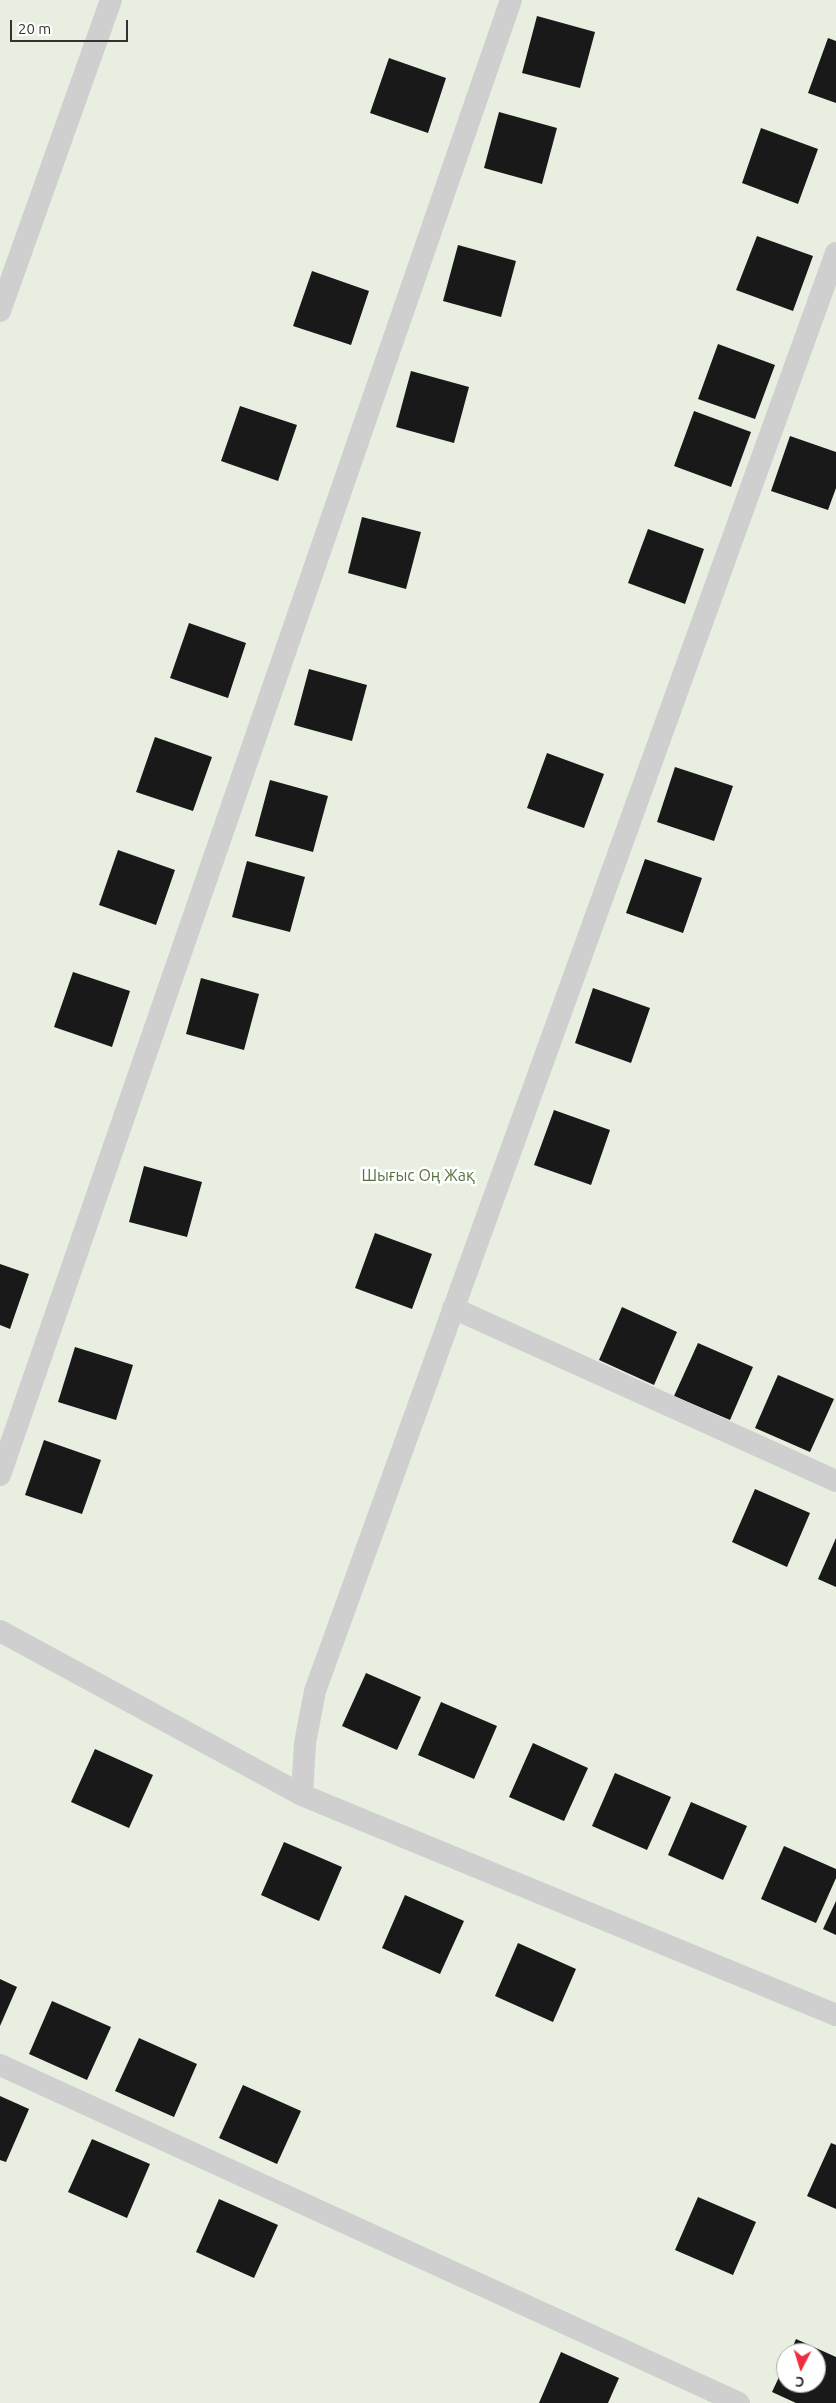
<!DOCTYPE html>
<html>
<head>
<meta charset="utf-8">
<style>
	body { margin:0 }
	#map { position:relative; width:836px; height:2403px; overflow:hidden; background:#fff; font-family:Ubuntu,sans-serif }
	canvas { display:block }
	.north { position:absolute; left:776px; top:2343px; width:50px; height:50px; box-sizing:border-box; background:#fff; border:1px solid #adadad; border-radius:50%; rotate:185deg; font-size:14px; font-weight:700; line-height:20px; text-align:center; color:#323232 }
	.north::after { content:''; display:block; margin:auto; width:18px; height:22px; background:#f12c3f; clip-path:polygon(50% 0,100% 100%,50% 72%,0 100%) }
	.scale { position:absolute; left:10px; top:20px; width:118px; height:22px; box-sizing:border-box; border:2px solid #323232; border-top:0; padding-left:6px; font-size:15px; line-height:18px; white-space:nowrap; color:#323232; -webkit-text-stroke:4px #fff; paint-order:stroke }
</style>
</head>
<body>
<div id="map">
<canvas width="836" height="2403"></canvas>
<div class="north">С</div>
<div class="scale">20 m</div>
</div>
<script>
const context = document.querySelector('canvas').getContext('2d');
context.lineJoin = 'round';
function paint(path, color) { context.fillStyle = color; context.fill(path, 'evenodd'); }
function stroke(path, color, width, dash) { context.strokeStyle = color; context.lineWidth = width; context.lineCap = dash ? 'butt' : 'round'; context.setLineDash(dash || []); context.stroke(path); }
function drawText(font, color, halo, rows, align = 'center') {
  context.font = font + ' Ubuntu,sans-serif'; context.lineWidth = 5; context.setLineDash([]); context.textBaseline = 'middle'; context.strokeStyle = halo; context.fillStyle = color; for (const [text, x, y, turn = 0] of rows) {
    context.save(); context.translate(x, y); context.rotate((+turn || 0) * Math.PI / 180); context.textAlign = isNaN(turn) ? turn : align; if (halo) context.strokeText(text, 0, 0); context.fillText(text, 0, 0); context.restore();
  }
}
paint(new Path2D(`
	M0,0H836V2403H0ZM786,2353H816V2383H786Z`), '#e8efe0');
paint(new Path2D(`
	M537,16L595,32L580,88L522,73Z
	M828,38L836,41V103L808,93Z
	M389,58L446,78L428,133L370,113Z
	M499,112L557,128L542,184L484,168Z
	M761,128L818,149L798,204L742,183Z
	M757,236L813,256L793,311L736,290Z
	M458,245L516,261L501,317L443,301Z
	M312,271L369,291L351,345L293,326Z
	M718,344L775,365L755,419L698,399Z
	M411,371L469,387L454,443L396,427Z
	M240,406L297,425L278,481L221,461Z
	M694,411L751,432L731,487L674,466Z
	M790,436L836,452V488L828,510L771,491Z
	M362,517L421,532L406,589L348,573Z
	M648,529L704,549L685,604L628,583Z
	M189,623L246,643L228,698L170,678Z
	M309,669L367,685L352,741L294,725Z
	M155,737L212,757L193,811L136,792Z
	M547,753L604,774L584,828L527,808Z
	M675,767L733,786L714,841L657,822Z
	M270,780L328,796L313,852L255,836Z
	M118,850L175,870L156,925L99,905Z
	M645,859L702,878L683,933L626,913Z
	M247,861L305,877L290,932L232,917Z
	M73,972L130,991L112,1047L54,1027Z
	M201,978L259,994L244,1050L186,1034Z
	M593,988L650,1008L631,1063L575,1043Z
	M554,1110L610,1130L591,1185L534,1165Z
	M144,1166L202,1182L187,1237L129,1222Z
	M375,1233L432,1254L412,1309L355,1288Z
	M0,1264L29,1274L10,1329L0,1325Z
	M622,1307L677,1332L654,1385L599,1360Z
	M698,1343L753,1367L730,1420L674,1396Z
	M75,1347L133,1365L116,1420L58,1402Z
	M778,1375L834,1399L810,1452L755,1428Z
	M44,1440L101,1460L82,1514L25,1495Z
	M755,1489L810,1513L787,1567L732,1542Z
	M836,1538V1587L818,1579Z
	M366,1673L421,1697L397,1750L342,1726Z
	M441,1702L497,1726L474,1779L418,1755Z
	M533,1743L588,1768L564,1821L509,1797Z
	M95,1749L153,1775L129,1828L71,1802Z
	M615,1773L671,1797L647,1850L592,1826Z
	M691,1802L747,1826L723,1880L668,1855Z
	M284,1842L342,1867L319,1921L261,1895Z
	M784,1846L836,1869V1878L816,1923L761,1899Z
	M405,1895L464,1921L440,1974L382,1948Z
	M836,1901V1935L823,1929Z
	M518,1943L576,1969L553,2022L495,1996Z
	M0,1979L17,1987L0,2026Z
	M52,2001L111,2027L87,2080L29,2054Z
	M139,2038L197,2064L174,2117L115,2091Z
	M243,2085L301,2111L277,2164L219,2138Z
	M0,2096L29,2109L6,2162L0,2160Z
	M92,2139L150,2164L127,2218L68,2192Z
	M831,2143L836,2145V2209L807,2196Z
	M698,2197L756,2222L733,2275L675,2250Z
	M219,2199L278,2225L254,2278L196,2252Z
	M796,2339L836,2357V2403H796L772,2392L786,2362V2383H816V2353H790Z
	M561,2352L619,2378L608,2403H539Z`), '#191919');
stroke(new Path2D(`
	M0,311L111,0
	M453,1308L836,1481
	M0,1475L511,0
	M0,1631L302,1795L836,2015
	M302,1795L305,1743L315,1691L836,253
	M0,2065L739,2403`), '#cfcfcf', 22);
drawText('16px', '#56713b', '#fff', [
	["Шығыс Оң Жақ",418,1176]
]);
</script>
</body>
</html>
